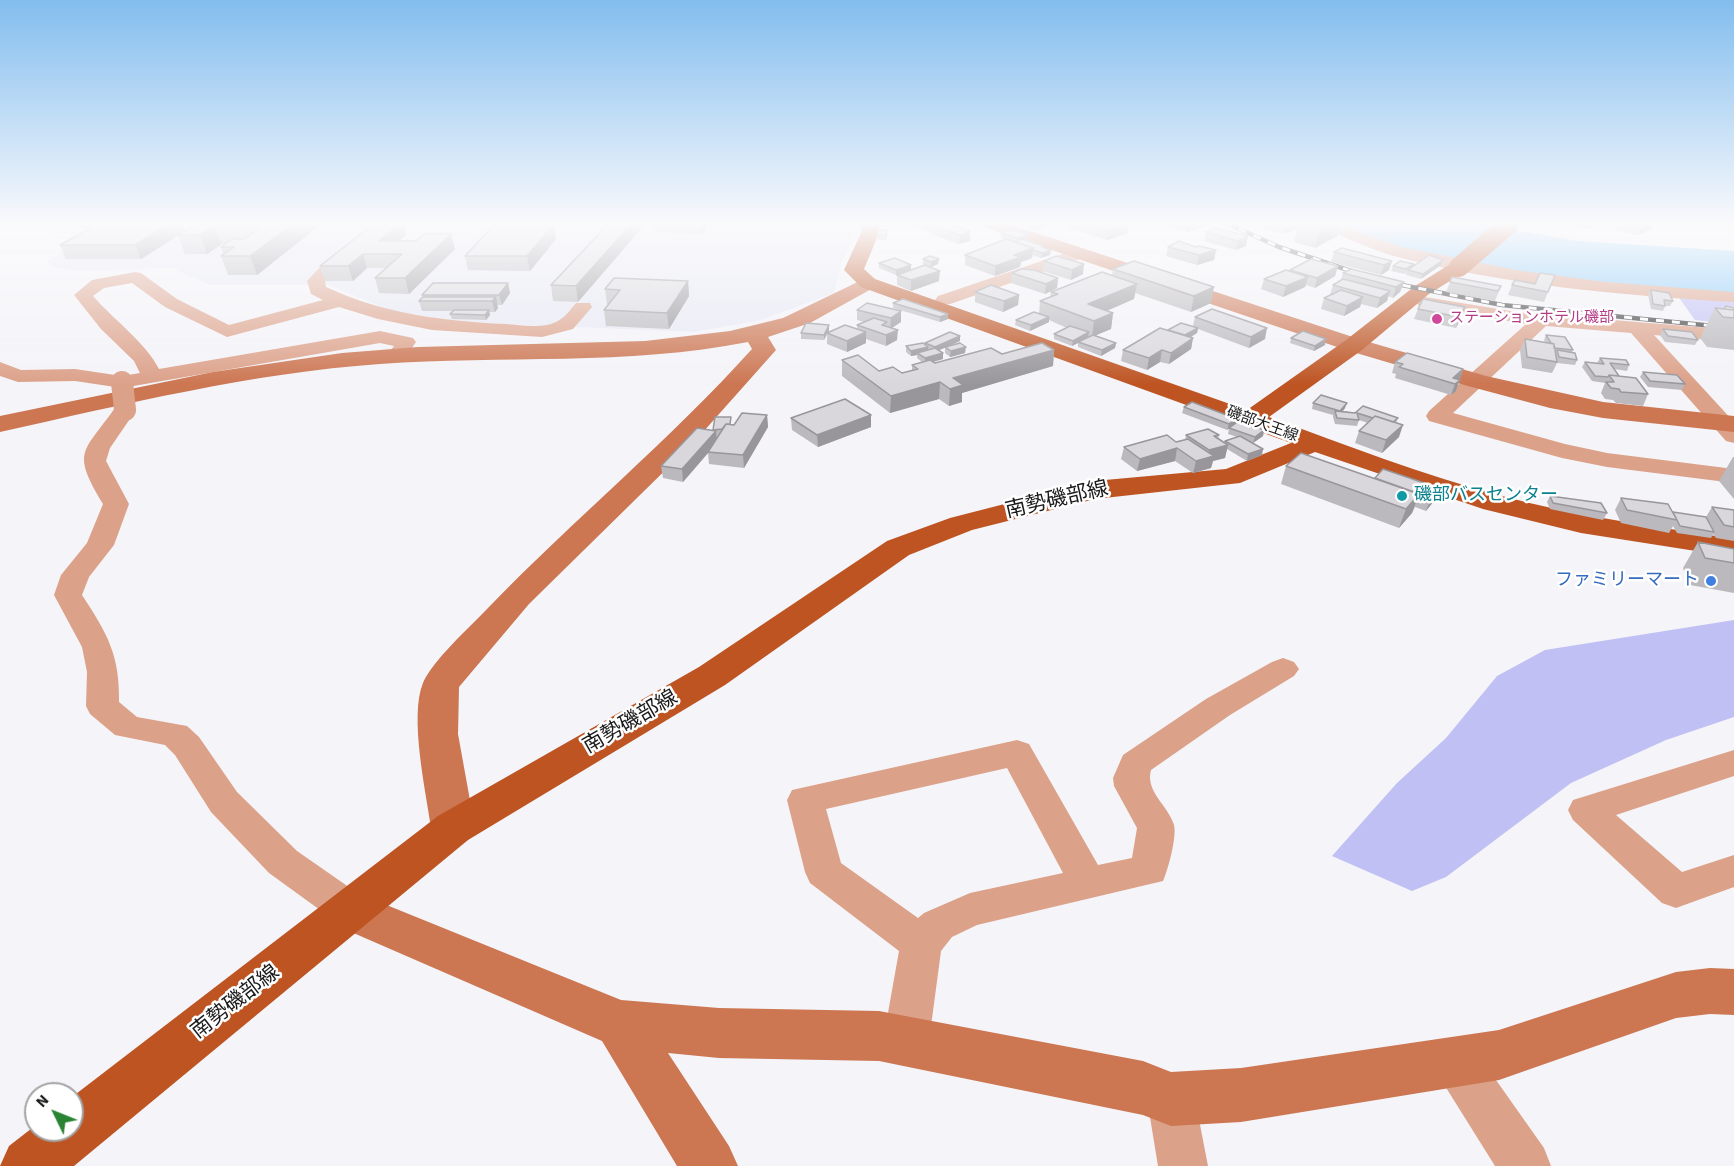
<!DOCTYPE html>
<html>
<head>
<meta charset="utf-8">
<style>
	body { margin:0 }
	#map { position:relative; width:1734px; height:1166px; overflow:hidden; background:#f4f4f9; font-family:"Source Sans 3",sans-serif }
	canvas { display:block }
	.north { position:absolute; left:24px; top:1082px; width:60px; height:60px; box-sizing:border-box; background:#fff; border:2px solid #a3a3a4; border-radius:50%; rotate:313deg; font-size:16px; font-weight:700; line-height:24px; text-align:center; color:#1a1a1b }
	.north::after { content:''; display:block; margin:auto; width:21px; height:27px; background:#2a8434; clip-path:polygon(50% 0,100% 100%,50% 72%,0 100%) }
</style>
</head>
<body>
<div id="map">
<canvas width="1734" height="1166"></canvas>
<div class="north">N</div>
</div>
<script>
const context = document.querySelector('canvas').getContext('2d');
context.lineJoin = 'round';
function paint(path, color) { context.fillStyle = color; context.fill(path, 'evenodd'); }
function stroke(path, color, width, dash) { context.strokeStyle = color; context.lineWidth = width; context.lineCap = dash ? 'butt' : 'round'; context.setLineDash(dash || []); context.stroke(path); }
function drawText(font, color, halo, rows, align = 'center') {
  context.font = font + ' "Source Sans 3","Noto Sans JP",sans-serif'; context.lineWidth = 5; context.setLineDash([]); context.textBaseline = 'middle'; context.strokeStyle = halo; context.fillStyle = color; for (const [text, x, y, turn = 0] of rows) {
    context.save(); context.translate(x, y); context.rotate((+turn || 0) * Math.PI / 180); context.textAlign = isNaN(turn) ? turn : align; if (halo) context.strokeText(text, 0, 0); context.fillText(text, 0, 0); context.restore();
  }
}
paint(new Path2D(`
	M24,222H845L859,229L841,264L834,293L761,320L693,332L459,322L389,310L329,285H209L173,268L79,271L54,267L47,262L87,236L37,230Z`), '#e7e8f4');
paint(new Path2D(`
	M1677,295L1734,299V318L1730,324L1695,320Z
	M1734,620V717L1666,740L1571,783L1446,877L1412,891L1332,856L1397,783L1446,738L1497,676L1545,650Z`), '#c1c0f5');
paint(new Path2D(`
	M1329,222H1470L1578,241L1734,251V293L1572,282L1397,248Z`), '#89caf7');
paint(new Path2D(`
	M1311,222H1333L1401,247L1522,271L1606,282L1734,292V302C1619,295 1502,285 1390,255C1364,247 1340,234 1314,225Z
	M1080,248L1088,253L1086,257L950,304H938L935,300L938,296Z
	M330,262L339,267L325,282L326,287C384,314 443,321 506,324C522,325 541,329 556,322C565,318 570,310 576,303H590L592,307L573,329L542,337L432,330L378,319L339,307L227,337L165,307L132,283L104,288L93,296C113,319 146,343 159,369L380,331L413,338L416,342L404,359H390L387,355L394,346L380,343L122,388L75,381L18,382L0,376V362L21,370L75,369L122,376L140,373L134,361L101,329L74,295L92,280L135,272L141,273L177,299L229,325L323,300L311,294L307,281L324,263Z
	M1425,297L1517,312L1734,330V342L1654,335L1734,422V443L1726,441L1631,333L1546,326L1453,413L1565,444L1607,453L1734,469V483L1607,467L1562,458L1429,421L1426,416L1429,411L1526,324L1419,306L1416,302Z
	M125,403L133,405L136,410L110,448L106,461L129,504L114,545L89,577L82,595C107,633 120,655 119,702L137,717L187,726L199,737L237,792L297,851L366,899L372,911L366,923L352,928L338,923L269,873L211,812L175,755L165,745L115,735L90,714L86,706L87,672L82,647L54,595L61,575L87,543L103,504C70,449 84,453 117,405Z
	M1283,658L1294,662L1299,669L1294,676L1230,715L1151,770C1145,792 1168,805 1174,825C1177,837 1168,870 1163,881L977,925L952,937L941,951L929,1041L922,1056L906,1062L890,1056L883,1041L899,951L810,883L805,872L787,800L792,790L1017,740L1029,744L1098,865L1132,858L1137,828L1114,786L1113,778L1123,755L1206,699L1272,662ZM1007,768L1063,873L970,893L924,913L918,918L841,863L826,809Z
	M1734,750V776L1616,815L1682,872L1734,855V887L1676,908L1662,903L1573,820L1568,810L1573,800Z
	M1456,1040L1472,1046L1544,1148L1551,1166H1495L1440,1078L1433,1062L1440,1046Z
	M1171,1075L1188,1082L1195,1099L1208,1166H1158L1147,1099L1154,1082Z`), '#dca189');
paint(new Path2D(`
	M978,222H1003L1362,340L1486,376L1603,402L1734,416V432L1603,418L1550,408L1468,386L1346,350L981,226Z
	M868,277L875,279L878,283L875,287L810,323L768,337L776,350L695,441L529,604L459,687L458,734L475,828L468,840L453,845L438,840L431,828C426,792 409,716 423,683C432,661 471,626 488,608C574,519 669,441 752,349L748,342C627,366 503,355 380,364C252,373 126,404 0,432V416L213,372L342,353L418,347L645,341L730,331L783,318Z
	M352,891L621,1000L719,1008L879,1011L1143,1061L1171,1072L1241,1068L1499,1030L1676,972L1710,968L1734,969V1015L1710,1014L1676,1018L1499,1080L1241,1122L1171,1126L1143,1115L879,1061L719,1058L668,1053L729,1146L738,1166H677L602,1041L335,925L329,911L335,897Z`), '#cc7652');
paint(new Path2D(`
	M861,222H879V233L864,269L875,279L1247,410L1346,340L1415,286L1452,263H1466L1469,267L1466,271L1429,294L1362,350L1269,417C1346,445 1423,475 1502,496C1578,517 1656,526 1734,539V557L1581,533L1483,509L1315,452L1240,483L1095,499L972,530L909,555L725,685L468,840L74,1166H0L9,1146L36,1125V1130H72V1097L438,816L699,667L887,541L950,518L1094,481L1226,469L1291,443L861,287L844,270L861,233Z`), '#bd5422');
const rail = new Path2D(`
	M1224,222L1279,247L1363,275
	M1387,282L1502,305L1734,328`);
stroke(rail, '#3b3b3d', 4.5);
stroke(rail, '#fff', 3, [8]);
stroke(new Path2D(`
	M122,382L125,410`), '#dca189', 22);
stroke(new Path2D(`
	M1459,267L1509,224`), '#bd5422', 20);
paint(new Path2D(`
	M73,222H182L185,230L199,222H324L257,275H228L221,256L223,254L221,247L225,243L222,244L207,254H185L178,236L141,259H66L60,245L89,229H76Z
	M376,222H403L406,235L399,241L455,249L409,294L379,293L375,278L386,268H367L353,281H325L320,266Z
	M610,222L578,302L553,301L551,285Z
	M654,222H711L702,234L655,232Z
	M892,222H961L951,225L970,241L959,244L931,234V231L929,232L911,225V222L900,225Z
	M1020,222H1053V224L1035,230L1020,225Z
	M1069,222H1123L1128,233L1107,240L1068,228Z
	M1164,222H1206L1205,226L1187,232L1163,225Z
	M1254,222H1341L1337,236L1315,248L1294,242L1298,228L1284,234L1264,229L1265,224Z
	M1566,222H1599L1587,229L1565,224Z
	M1618,222H1654L1651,229L1638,235L1614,230Z
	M553,225L556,239L530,271L468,270L465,256Z
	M878,230L887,235V240H878Z
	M1206,232L1248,236L1246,246L1236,250L1204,241Z
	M1001,233L1027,239L1025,240L1044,246V248L1050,255L1041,258L1032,255V258L1021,262L1020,267L995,276L965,265V255L1005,239L1001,238Z
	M1168,247H1195L1216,250L1214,260L1197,265L1166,256Z
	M1334,252L1392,261L1389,270L1381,275L1331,262Z
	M1056,256L1083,274L1071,280L1042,271L1044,261Z
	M923,259H939L938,264L931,267L923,264Z
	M1443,260L1441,265L1421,279L1406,275L1407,273L1405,274L1391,271L1393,266L1414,264L1413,266Z
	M879,263L911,270L939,281L911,291L897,285V275L909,271L896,275L879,268Z
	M1338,266L1335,276L1315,288L1306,285L1305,287L1283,297L1261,289L1264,279L1290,271V270Z
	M1113,269L1211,303L1191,312L1135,293L1134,299L1107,311L1113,313L1111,329L1095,335L1116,343L1115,348L1101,356L1078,347V343L1072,346L1054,339V334L1067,328L1049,320V322L1030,331L1015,325L1016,320L1039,313L1040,301L1050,297L1051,292L1112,275Z
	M1012,273L1058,278L1057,288L1045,294L1011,283Z
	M1343,273L1404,282L1400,292L1393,298L1388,296L1387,301L1377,308L1361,304L1360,307L1344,316L1321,309L1324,298L1330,295L1333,285L1341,280Z
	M1555,275L1544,302L1508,295L1512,285L1535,284Z
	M688,281L689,296L669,329L606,326L604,310L608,304H607L605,289Z
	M1450,282L1501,286L1495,301L1446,292Z
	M508,283L510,293L502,305H497L498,308L495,312H489L490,315L486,320L452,319L450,314L453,311H422L419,301L422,297V295Z
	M1651,290L1673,301L1670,306H1665L1663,311L1651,309L1648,295Z
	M975,292L1019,295L1018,305L1003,312L975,302Z
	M1423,299L1461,318L1456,328L1414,319L1418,309Z
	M893,303L948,319L940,322L893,308Z
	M1715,308H1734V350L1707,347L1700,338Z
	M857,310L901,311V322L892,328L897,340L886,346L866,339V343L847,352L827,344V335L824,340L801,339V333L829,330L828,333L857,329V325L864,322L857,320Z
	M1195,317L1265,339L1249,348L1198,329L1197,333L1191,337L1193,338L1191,349L1169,364L1160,362L1147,370L1121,361L1123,350L1168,330L1193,326Z
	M1663,329L1698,340L1695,345L1665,342L1660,335Z
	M1546,335L1573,350L1572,352L1577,360L1575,365L1557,363L1552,373L1522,368L1520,350L1525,339L1545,342L1544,340Z
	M1291,338L1325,345L1314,351L1290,343Z
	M960,341L947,347L965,353L950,357L945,353V348L939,350L943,359L933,362L935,363L1002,354L1054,350L1053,366L962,393V402L949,406L939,399L890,413L842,376V360L879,371L902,373L912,370V365L922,362L917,358V355L911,356L906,352V346L925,345V343Z
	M1600,358L1629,365L1627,371L1614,369L1619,376L1648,394L1643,406L1616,403L1613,400L1605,399L1601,393L1605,383L1592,381L1582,367L1585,362L1597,363Z
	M1395,362L1463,369L1456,391L1451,395L1395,378L1396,374L1392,373Z
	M1643,372L1685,384L1682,390L1648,387L1640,377Z
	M1313,403L1345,408L1343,411L1398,418L1396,423L1399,437L1382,453L1355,443L1359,431L1368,423L1359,420L1357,426L1335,424L1333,417V415L1312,409Z
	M1184,407L1236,423L1264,430L1263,436L1253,443L1262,455L1247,461L1227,449L1225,458L1213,461L1211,468L1193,473L1175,461L1137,471L1121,459L1124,447L1176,442L1185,440L1186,435H1219L1218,439L1224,443L1225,441L1237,437L1228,434L1229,429L1227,430L1182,413Z
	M767,415L768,427L744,468L709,464L708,453L683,482L663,478L661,466L713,431L715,417L731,425H734Z
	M871,415V427L818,447L792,430L791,418Z
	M1733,457H1734V499L1719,481Z
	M1286,466L1375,478L1439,488L1434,501L1426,511L1415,507L1412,513L1399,528L1281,484Z
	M1550,496L1607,513L1603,520L1550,509L1547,502Z
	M1621,498L1673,512L1706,517L1712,507L1734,510V541L1716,538L1713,534L1711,538L1677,533L1673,526L1669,533L1621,523L1615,510Z
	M1698,542L1734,549V593L1690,585L1683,568Z`), '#bbb9bd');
paint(new Path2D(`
	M173,222H182L185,231L141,259L135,245Z
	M295,222H324L257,275L250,256Z
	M402,222H403L406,235L384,254L379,241Z
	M633,222H647L578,302L576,286Z
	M700,222H711L702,234Z
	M900,222H911L900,225Z
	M929,222H961L941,228L931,225V231L929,232Z
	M1046,222H1053V224L1035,230L1036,225Z
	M1193,222H1206L1205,226L1187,232L1189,223Z
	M1287,222H1299L1298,228L1284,234Z
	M1322,222H1341L1337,236L1315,248Z
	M1591,222H1599L1587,229Z
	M1651,222H1654L1651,229L1638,235L1642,226Z
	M1129,223L1128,233L1107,240L1108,231Z
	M215,225L222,244L207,254L200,235Z
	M553,225L556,239L530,271L527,256Z
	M970,231V241L959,244L960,235Z
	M451,234L455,249L409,294L405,278Z
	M1028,235L1027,239L1016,243L1017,238Z
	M1248,236L1246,246L1236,250L1238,241Z
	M1033,248L1032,258L1021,262L1020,267L995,276V266L1014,255Z
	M1051,250L1050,255L1041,258L1042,253Z
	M1216,250L1214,260L1197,265L1199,255Z
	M363,254L367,268L353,281L348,266Z
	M939,259L938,264L931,267V262Z
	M1443,260L1441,265L1421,279L1423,274Z
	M1392,261L1389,270L1381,275L1384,265Z
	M1084,264L1083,274L1071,280L1072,270Z
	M911,265V270L896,275V270Z
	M1338,266L1335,276L1315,288L1317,278Z
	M940,271L939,281L911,291V280Z
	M1308,277L1305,287L1283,297L1286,286Z
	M1058,278L1057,288L1045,294L1046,284Z
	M688,281L689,296L669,329L667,313Z
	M1404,282L1400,292L1393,298L1396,287Z
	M508,283L510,293L502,305L499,295Z
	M1137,284L1134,299L1087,319L1088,304Z
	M1214,287L1211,303L1191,312L1194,296Z
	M1390,291L1387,301L1377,308L1380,298Z
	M1019,295L1018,305L1003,312L1004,301Z
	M496,297L498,308L495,312L492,301Z
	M1363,297L1360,307L1344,316L1347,306Z
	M1465,307L1461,318L1456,328L1459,317Z
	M489,310L490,315L486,320L485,315Z
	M901,311V322L890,329L891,318Z
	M1113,313L1111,329L1092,337L1094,321Z
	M948,314V319L940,322V317Z
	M1049,317V322L1030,331L1031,325Z
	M829,325V330L828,334L827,333L824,340V335Z
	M1198,328L1197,333L1182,342L1183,336Z
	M1267,328L1265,339L1249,348L1251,337Z
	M898,330L897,340L886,346V335Z
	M866,332V343L847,352V341Z
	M1089,332L1088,338L1078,342V343L1072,346L1073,341Z
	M960,336V341L935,352V347Z
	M1193,338L1191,349L1169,364L1171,353Z
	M1326,339L1325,345L1314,351L1315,346Z
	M1116,343L1115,348L1101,356L1102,350Z
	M928,347V353H917V355L911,356V351Z
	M966,347L965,353L950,357L951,351Z
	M1054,350L1053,366L962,393V402L949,406L950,389L953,378Z
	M1162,350L1160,362L1147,370L1149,358Z
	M943,353V359L925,364V358Z
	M1463,369L1456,391L1451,395L1455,384L1453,378Z
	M940,382L939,399L890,413L891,396Z
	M1347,403L1345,408L1338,417L1340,411Z
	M767,415L768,427L744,468L743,455Z
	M871,415V427L818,447L817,435Z
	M1237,419L1236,425L1229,428L1227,430L1229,424Z
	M1403,425L1399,437L1382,453L1386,440Z
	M1264,430L1263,436L1253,443L1255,437Z
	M716,431L717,443L708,452V453L683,482L682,469Z
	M1228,445L1225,458L1213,461L1211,468L1193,473L1196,461L1208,457L1209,450Z
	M1177,448L1175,461L1137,471L1140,459Z
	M1263,449L1262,455L1247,461L1248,454Z
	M1439,488L1434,501L1426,511L1431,498Z
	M1419,494L1412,513L1399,528L1406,509Z`), '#98969a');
const building = new Path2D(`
	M102,222H173L135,245H60Z
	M199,222H295L250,256H221L234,247H221L232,239H245L264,225H215L200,235H178Z
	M376,222H402L379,241H416L424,234H451L405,278H375L402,254H363L348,266H320Z
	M610,222H633L576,286L551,285Z
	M942,222L970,231L960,235L931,225Z
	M1025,222H1046L1036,225Z
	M1077,222H1123L1129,223L1108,231Z
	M1622,222H1651L1642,226Z
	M495,224L553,225L527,256H465Z
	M1215,228L1248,236L1238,241L1206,232Z
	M878,230H886L887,235H878Z
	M1012,230L1028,235L1017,238L1001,233Z
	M1006,239L1033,248L1014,255L1021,257L995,266L965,255Z
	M1022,239L1044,246L1042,247L1051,250L1042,253L1033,250V248L1015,242Z
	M1179,241L1195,247L1199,246L1216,250L1199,255L1168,247Z
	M1342,248L1392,261L1384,265L1334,252Z
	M1429,255L1443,260L1423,274L1408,270Z
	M930,256L939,259L931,262L923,259Z
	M1056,256L1084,264L1072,270L1044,261Z
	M895,258L911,265L896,270L879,263Z
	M1311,259L1338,266L1317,278L1290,270Z
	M1134,261L1214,287L1194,296L1113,269Z
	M1400,261L1414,264L1406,269L1393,266Z
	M925,265L940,271L911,280L897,275Z
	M1021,269L1034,270L1058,278L1046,284L1012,273Z
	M1351,269L1404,282L1396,287L1343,273Z
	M1286,270L1308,277L1286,286L1264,279Z
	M1102,272L1137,284L1088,304L1113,313L1094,321L1040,301L1058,294L1051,292Z
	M1540,273L1555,275L1548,292L1512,285L1515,280L1535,284Z
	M1452,277L1501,286L1498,291L1450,282Z
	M614,278L688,281L667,313L604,310L620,290L605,289Z
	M1343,279L1390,291L1380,298L1333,285Z
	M433,283H508L499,295H422Z
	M991,285L1019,295L1004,301L975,292Z
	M1341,290L1363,297L1347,306L1324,298Z
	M1651,290L1669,293L1673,301L1664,300L1665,306L1653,304Z
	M423,297H496L492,301H419Z
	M903,299L948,314L940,317L893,303Z
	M1423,299L1465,307L1459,317L1418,309Z
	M867,303L901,311L891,318L857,310Z
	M1726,306L1734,308V310L1724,309Z
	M1715,308L1734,310V318L1723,317Z
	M1212,309L1267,328L1251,337L1195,317Z
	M454,310H489L485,315L450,314Z
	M1034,312L1049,317L1031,325L1016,320Z
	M874,318L887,322L882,325L898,330L886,335L857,325Z
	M806,323L829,325L824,335L801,333Z
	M1181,323L1198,328L1185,335L1168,330Z
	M845,325L866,332L847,341L827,333Z
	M1070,326L1089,332L1073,341L1054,334Z
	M1160,328L1193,338L1171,353L1162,350L1149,358L1123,350Z
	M1663,329L1692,332L1698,340L1668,336Z
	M1303,331L1326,339L1315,346L1291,338Z
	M950,332L960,336L935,347L925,343Z
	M1093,335L1116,343L1102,350L1078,342Z
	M1546,335L1565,337L1573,350L1554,348V344L1551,343Z
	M1525,339L1554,344L1557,362L1527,357Z
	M923,343L928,347L911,351L906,346Z
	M960,343L966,347L951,351L945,347Z
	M1042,343L1054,350L953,378L963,385L950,389L940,382L891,396L842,360L858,355L879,371L893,367L902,373L918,369L912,365L930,360L935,363L991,348L1002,354Z
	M935,348L943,353L925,358L917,353Z
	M1557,350L1575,353L1577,360L1559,357Z
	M1407,353L1463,369L1453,378L1460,380L1455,384L1399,367L1403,364L1395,362Z
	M1600,358L1626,360L1629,365L1610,363L1619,376L1609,375L1608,377L1595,376L1585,362L1604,364Z
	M1643,372L1677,375L1685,384L1650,381Z
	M1609,375L1636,378L1648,394L1621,392L1619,389L1611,388L1606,382H1614Z
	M1321,395L1347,403L1340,411L1313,403Z
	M845,399L871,415L817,435L791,418Z
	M1192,402L1237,419L1229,424L1184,407Z
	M1363,406L1398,418L1393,422L1375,416L1373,418L1357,413L1359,420L1337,418L1335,411L1355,413Z
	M742,413L767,415L743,455L708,452L726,424L734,425Z
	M1375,416L1403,425L1386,440L1359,431Z
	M715,417H731L730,424H726L722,429L713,430Z
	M1239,421L1264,430L1255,437L1229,428Z
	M697,428L716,431L682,469L661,466Z
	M1208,429L1219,435L1214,436L1228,445L1209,450L1186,435Z
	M1167,435L1176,442L1188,439L1214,456L1196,461L1177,448L1140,459L1124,447Z
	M1240,436L1263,449L1248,454L1225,441Z
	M1301,453L1419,494L1406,509L1286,466Z
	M1383,469L1439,488L1431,498L1375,478Z
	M1550,496L1601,503L1607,513L1553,503Z
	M1621,498L1668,504L1677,520L1627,510Z
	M1712,507L1734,510V527L1724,525Z
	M1673,512L1706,517L1714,532L1680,526Z
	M1698,542L1734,549V563L1705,558Z`);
paint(building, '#d9d7dc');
stroke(building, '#98969a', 1.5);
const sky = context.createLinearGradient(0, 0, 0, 385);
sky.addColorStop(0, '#82bdee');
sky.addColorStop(0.58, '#fafafc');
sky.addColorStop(1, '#fafafc00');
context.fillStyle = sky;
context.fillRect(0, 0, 1734, 385);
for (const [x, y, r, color] of [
	[1437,319,6,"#d1479c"],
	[1402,496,6,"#0f9aa8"],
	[1711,581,6,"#3f7fe0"]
]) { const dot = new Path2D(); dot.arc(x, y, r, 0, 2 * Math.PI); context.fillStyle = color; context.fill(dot); stroke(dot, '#fff', 2); }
drawText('15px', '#b23c85', '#fff', [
	["ステーションホテル磯部",1449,319]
], 'left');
drawText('15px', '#1a1a1b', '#fff', [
	["磯部大王線",1262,425,20]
]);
drawText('18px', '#0d838f', '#fff', [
	["磯部バスセンター",1414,496]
], 'left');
drawText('18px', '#366cbe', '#fff', [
	["ファミリーマート",1699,581]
], 'right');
drawText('21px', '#1a1a1b', '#fff', [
	["南勢磯部線",1057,501,-13],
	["南勢磯部線",631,723,-30],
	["南勢磯部線",236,1003,-38]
]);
</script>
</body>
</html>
